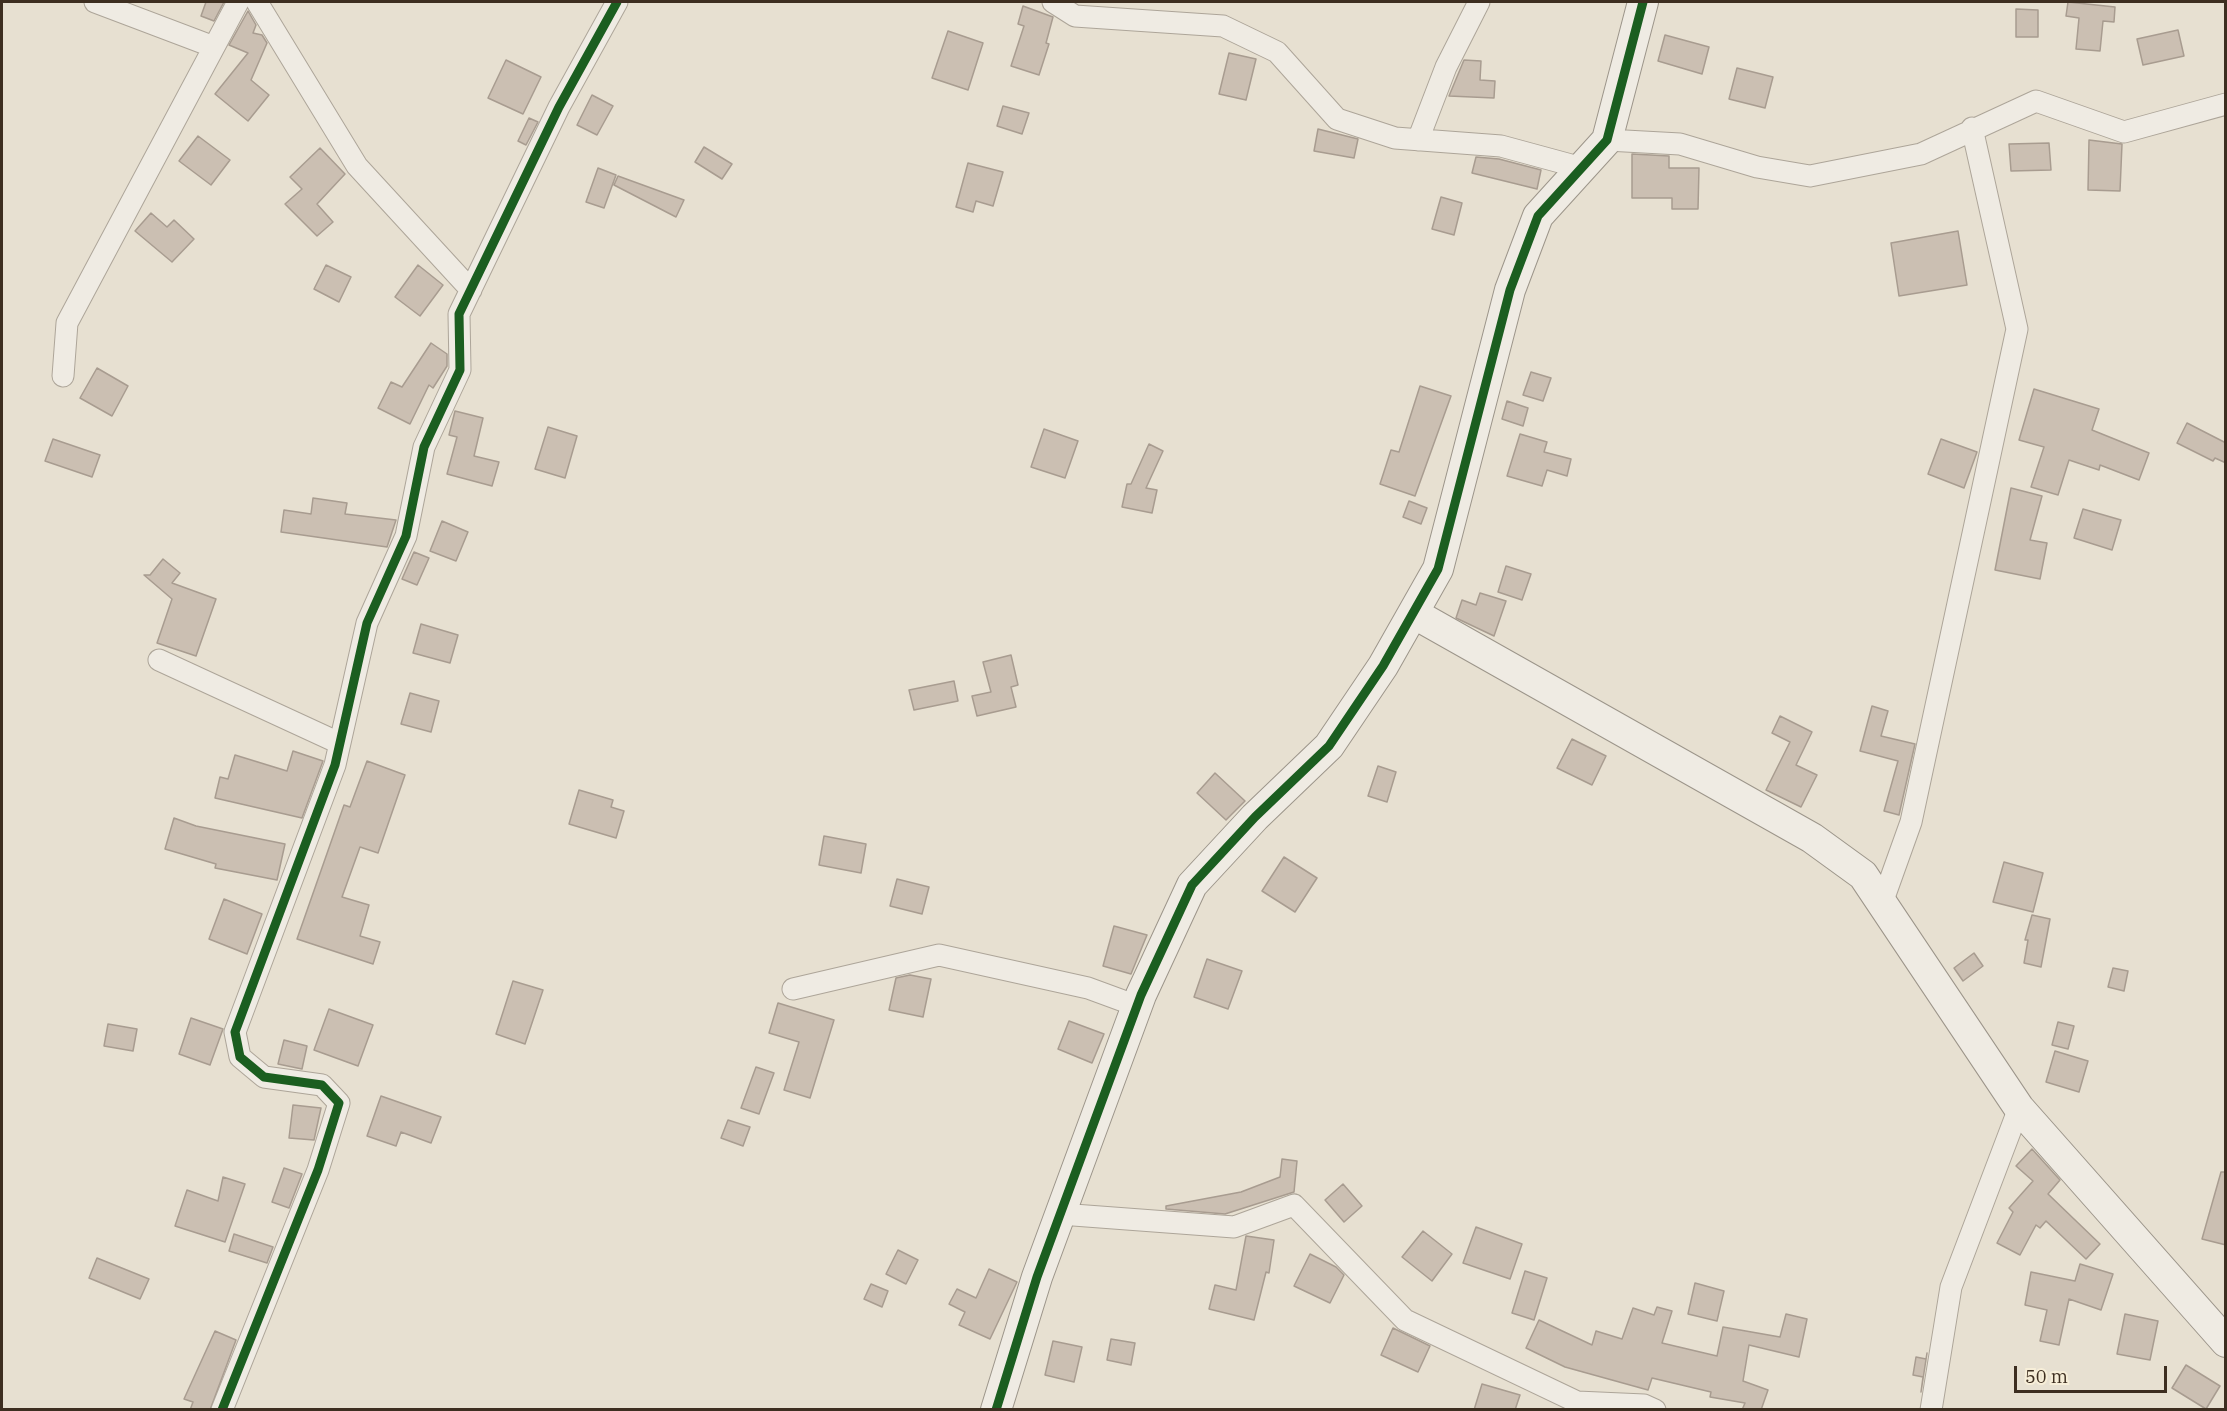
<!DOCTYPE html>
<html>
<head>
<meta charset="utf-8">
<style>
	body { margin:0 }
	#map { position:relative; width:2227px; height:1411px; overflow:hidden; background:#e7e0d1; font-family:"IBM Plex Serif",serif }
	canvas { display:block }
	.frame { position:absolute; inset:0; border:3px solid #3d2e20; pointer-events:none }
	.scale { position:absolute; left:2014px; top:1366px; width:153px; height:27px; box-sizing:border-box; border:3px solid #3d2e20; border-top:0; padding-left:8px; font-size:18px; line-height:21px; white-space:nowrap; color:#3d2e20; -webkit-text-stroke:4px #f7eed8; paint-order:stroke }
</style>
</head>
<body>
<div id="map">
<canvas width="2227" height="1411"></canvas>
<div class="frame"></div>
<div class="scale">50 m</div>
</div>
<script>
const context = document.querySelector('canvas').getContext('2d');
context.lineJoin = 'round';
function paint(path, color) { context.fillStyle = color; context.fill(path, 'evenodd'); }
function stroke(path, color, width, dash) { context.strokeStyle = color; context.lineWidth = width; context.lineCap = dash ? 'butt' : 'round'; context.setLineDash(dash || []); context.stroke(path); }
const building = new Path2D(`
	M206,2H224L214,21L201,16Z
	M2068,2L2115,7L2114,22L2103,21L2100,51L2076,49L2079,18L2066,16Z
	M1023,6L1053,17L1046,43L1049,44L1039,75L1011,66L1024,26L1018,24Z
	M2016,9L2038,10V37H2016Z
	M248,11L256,25L253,33L262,35L267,43L251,80L269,95L248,121L215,94L248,53L229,45Z
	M2178,30L2184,56L2143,65L2137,39Z
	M948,31L983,43L968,90L932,78Z
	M1665,35L1709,47L1702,74L1658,61Z
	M1229,53L1256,59L1246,100L1219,94Z
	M506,60L541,77L523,114L488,98Z
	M1464,60L1481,61L1480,80L1495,81L1494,98L1449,96Z
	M1737,68L1773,77L1765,108L1729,99Z
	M592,95L613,106L597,135L577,125Z
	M1003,106L1029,113L1022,134L997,126Z
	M529,118L538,122L526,145L518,141Z
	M1318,129L1358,139L1354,158L1314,151Z
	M198,136L230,160L211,185L179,161Z
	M2089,140L2122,144L2120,191L2088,190Z
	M2049,143L2051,170L2011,171L2009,144Z
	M704,147L732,164L722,179L695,162Z
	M320,148L345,174L317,204L333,222L317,236L285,204L302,189L290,177Z
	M1632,154L1669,156V168H1699L1698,209H1672V198H1632Z
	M1476,157L1499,159L1541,170L1537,189L1472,173Z
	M968,163L1003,172L993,206L976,201L973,212L956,207Z
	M598,168L616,175L604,208L586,202Z
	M618,176L684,200L676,217L614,185Z
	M1441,197L1462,203L1454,235L1432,229Z
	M151,213L167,227L174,220L194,239L172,262L135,231Z
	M1958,231L1967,285L1899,296L1891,243Z
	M326,265L351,277L339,302L314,289Z
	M418,265L443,285L420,316L395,297Z
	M431,343L447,354V366L433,388L429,385L410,424L378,408L391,382L402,387Z
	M97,368L128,386L112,416L80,398Z
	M1531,372L1551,378L1543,401L1523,395Z
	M1420,386L1451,396L1415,496L1380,484L1391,450L1399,452Z
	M2034,389L2099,409L2092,430L2149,453L2139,480L2100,465L2099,470L2069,460L2058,495L2031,487L2044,447L2019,440Z
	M1507,401L1528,408L1523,426L1502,419Z
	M455,411L483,418L474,456L499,462L492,486L447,474L457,437L449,435Z
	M2187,423L2226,443V463L2215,458L2213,461L2177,443Z
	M548,427L577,436L565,478L535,469Z
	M1044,429L1078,441L1065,478L1031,467Z
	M1520,434L1547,442L1544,452L1571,459L1567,476L1547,470L1542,486L1507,476Z
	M53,439L100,455L92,477L45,461Z
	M1941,439L1977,452L1964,488L1928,474Z
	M1149,444L1163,451L1146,488L1157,490L1152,513L1122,507L1127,484H1131Z
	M2011,488L2042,496L2030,540L2047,543L2040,579L1995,570Z
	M313,498L347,503L345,514L396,520L387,547L281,532L284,510L311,514Z
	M1409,501L1427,508L1421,524L1403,517Z
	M2083,509L2121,520L2112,550L2074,538Z
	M442,521L468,532L456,561L430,551Z
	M414,552L429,558L417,585L402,579Z
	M163,559L180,573L172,583L216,599L196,656L157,643L172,599L144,575H150Z
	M1506,566L1531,574L1522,600L1498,592Z
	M1480,593L1506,601L1494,636L1456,618L1462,600L1476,605Z
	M421,624L458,635L450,663L413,653Z
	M1011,655L1018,685L1011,687L1016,707L977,716L972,696L991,692L983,662Z
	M954,681L958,701L914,710L909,690Z
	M410,693L439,701L431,732L401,724Z
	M1872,706L1888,711L1881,736L1915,744L1899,815L1884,811L1898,761L1860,751Z
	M1780,716L1812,732L1796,765L1817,775L1801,807L1766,790L1790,742L1772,733Z
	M1572,739L1606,756L1592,785L1557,768Z
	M293,751L323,761L302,818L215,798L220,777L228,779L235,755L287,771Z
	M367,761L405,775L378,853L360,847L342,897L369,905L360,936L380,942L373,964L297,939L344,805L350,807Z
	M1378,766L1396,772L1387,802L1368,796Z
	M1215,773L1245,801L1226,820L1197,793Z
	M579,790L613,800L611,807L624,811L616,838L569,824Z
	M174,818L196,826L285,844L277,880L215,868L216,864L165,849Z
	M824,836L866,844L861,873L819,865Z
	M1284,857L1317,878L1295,912L1262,891Z
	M2004,862L2043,873L2033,912L1993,902Z
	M897,879L929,887L922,914L890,906Z
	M224,899L262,914L247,954L209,939Z
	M2032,915L2050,919L2041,967L2024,963L2028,940H2025Z
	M1114,926L1147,935L1131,974L1103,966Z
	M1974,953L1983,966L1963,981L1954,968Z
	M1207,959L1242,971L1228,1009L1194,997Z
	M2113,968L2128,971L2124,991L2108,987Z
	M910,975L931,979L923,1017L889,1010L896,978Z
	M513,981L543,990L525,1044L496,1034Z
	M778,1003L834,1020L810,1098L784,1090L799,1042L769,1033Z
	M329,1009L373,1025L358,1066L314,1050Z
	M191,1018L223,1029L210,1065L179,1054Z
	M1069,1021L1104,1034L1092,1063L1058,1049Z
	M2058,1022L2074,1026L2068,1049L2052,1045Z
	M108,1024L137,1029L133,1051L104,1046Z
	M284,1040L307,1046L302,1069L278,1064Z
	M2055,1051L2088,1061L2079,1092L2046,1082Z
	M756,1067L774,1073L759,1114L741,1108Z
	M381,1096L441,1117L431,1143L401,1132L396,1146L367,1136Z
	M293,1105L321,1108L314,1140L289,1138Z
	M728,1120L750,1127L743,1146L721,1138Z
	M2032,1149L2060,1180L2048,1194L2100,1244L2086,1259L2046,1221L2040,1228L2036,1225L2020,1255L1997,1243L2013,1212L2009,1208L2033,1181L2016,1166Z
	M1282,1159L1297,1161L1294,1192L1225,1214L1166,1209V1206L1241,1192L1280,1177Z
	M284,1168L302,1174L289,1208L272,1202Z
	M2221,1172H2226V1245L2202,1239Z
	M223,1177L245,1184L225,1242L175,1226L187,1190L218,1201Z
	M1343,1184L1362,1206L1344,1222L1325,1200Z
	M1476,1227L1522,1244L1510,1279L1463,1263Z
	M1423,1231L1452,1254L1432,1281L1402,1257Z
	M234,1234L273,1247L267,1263L229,1251Z
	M1246,1236L1274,1240L1269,1273L1266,1272L1254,1320L1209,1309L1215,1285L1236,1290Z
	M898,1250L918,1260L906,1284L886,1274Z
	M1310,1254L1336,1267L1344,1275L1330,1303L1294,1286Z
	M97,1258L149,1279L140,1299L89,1278Z
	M2080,1264L2113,1274L2101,1310L2069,1299L2059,1345L2040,1341L2047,1310L2025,1305L2031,1272L2075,1281Z
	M989,1269L1017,1282L990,1339L959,1325L965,1312L949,1304L957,1289L976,1298Z
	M1525,1271L1547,1278L1534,1320L1512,1313Z
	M1695,1283L1724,1291L1717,1321L1688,1314Z
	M871,1284L888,1291L882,1307L864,1299Z
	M1657,1307L1672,1311L1662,1343L1717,1356L1723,1327L1780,1337L1786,1314L1807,1319L1799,1357L1749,1345L1743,1381L1768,1390L1761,1410H1742L1745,1403L1710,1397L1711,1392L1652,1378L1648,1390L1565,1367L1526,1348L1539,1320L1592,1345L1596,1331L1622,1339L1633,1308L1654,1315Z
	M2125,1314L2158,1321L2150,1360L2117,1354Z
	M1393,1328L1430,1346L1418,1372L1381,1355Z
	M215,1331L236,1340L210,1410H190L193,1402L184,1399Z
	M1111,1339L1135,1343L1131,1365L1107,1360Z
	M1053,1341L1082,1347L1074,1382L1045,1375Z
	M1927,1353L1921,1392L1923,1377L1913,1375L1916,1357L1926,1359Z
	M2186,1365L2220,1386L2206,1409L2172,1388Z
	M1482,1384L1520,1395L1515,1410H1474Z`);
paint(building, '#cbbfb2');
stroke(building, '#a89c90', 1.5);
const street = new Path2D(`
	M95,2L214,47
	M257,2L357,166L471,290
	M1053,2L1075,16L1223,26L1277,52L1337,119L1395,138L1501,146L1582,168
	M1418,140L1446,67L1479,2
	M1607,140L1680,144L1757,167L1810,176L1921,154L2036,101L2124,132L2226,104
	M63,376L67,323L238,2
	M159,660L339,743
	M1882,903L1911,822L2017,329L1972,128
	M793,989L939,955L1088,988L1137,1006
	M1060,1214L1234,1227L1294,1205L1405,1320L1577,1402L1644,1405L1655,1410
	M222,1410L318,1170L339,1103L322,1085L264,1077L240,1057L235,1032L335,765L367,623L406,536L424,447L460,370L459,314L559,107L617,2
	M1931,1410L1951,1287L2019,1108`);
const secondary = new Path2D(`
	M1413,613L1812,838L1863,875L2019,1108L2226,1342
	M996,1410L1037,1277L1141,995L1192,885L1255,817L1329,746L1383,666L1438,569L1510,290L1538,216L1607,140L1643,2`);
stroke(street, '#ada599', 23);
stroke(secondary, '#9c958a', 32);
stroke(street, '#efebe3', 21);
stroke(secondary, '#efebe3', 30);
stroke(new Path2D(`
	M222,1410L318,1170L339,1103L322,1085L264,1077L240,1057L235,1032L335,765L367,623L406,536L424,447L460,370L459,314L559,107L617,2
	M996,1410L1037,1277L1141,995L1192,885L1255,817L1329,746L1383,666L1438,569L1510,290L1538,216L1607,140L1643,2`), '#1b5e20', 9);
</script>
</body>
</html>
